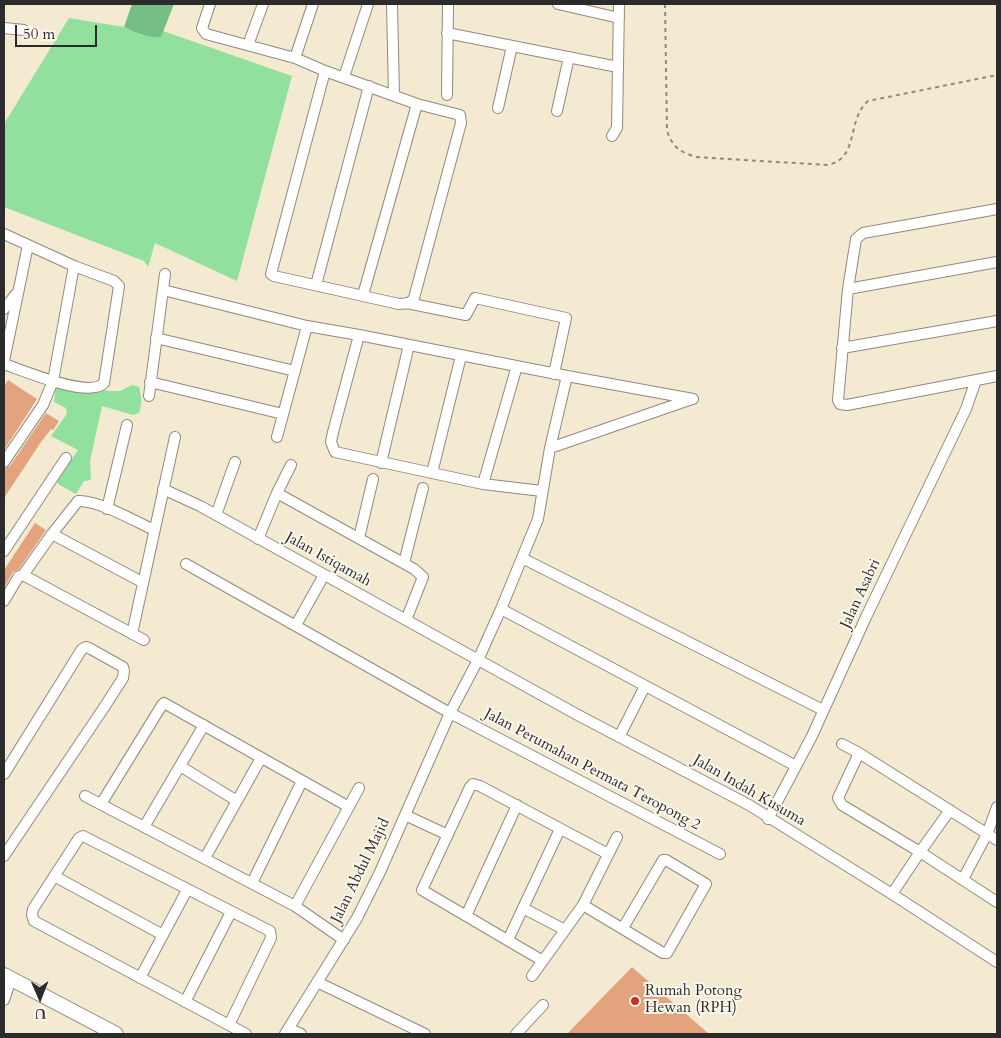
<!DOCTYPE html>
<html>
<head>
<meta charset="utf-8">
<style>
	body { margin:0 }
	#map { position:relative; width:1001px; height:1038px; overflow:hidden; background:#f4e9d1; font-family:Cardo,serif }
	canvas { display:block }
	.frame { position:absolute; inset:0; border:5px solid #2b2b2b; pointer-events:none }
	.north { position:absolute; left:15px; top:973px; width:50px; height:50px; -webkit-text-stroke:4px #fbf7ec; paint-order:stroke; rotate:179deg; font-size:14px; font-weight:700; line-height:20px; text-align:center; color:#2b2b2b }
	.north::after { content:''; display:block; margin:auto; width:18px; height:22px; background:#2b2b2b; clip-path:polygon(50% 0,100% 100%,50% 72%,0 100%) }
	.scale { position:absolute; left:15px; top:25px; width:82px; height:22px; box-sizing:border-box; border:2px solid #2b2b2b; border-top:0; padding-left:6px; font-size:15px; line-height:18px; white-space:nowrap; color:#2b2b2b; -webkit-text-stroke:4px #fbf7ec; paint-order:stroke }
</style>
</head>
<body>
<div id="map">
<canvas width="1001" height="1038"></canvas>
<div class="frame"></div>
<div class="north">U</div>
<div class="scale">50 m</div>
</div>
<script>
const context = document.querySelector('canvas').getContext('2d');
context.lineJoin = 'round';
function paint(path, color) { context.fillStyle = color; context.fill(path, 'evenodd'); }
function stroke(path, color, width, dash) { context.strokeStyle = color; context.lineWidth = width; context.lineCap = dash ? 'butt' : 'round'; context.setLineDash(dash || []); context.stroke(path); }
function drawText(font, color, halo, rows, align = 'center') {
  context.font = font + ' Cardo,serif'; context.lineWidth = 4; context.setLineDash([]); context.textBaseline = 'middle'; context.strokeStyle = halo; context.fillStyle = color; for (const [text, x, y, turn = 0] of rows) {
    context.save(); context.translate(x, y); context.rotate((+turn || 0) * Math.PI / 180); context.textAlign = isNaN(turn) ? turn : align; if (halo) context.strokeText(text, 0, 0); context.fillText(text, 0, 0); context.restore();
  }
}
paint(new Path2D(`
	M69,18L124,27L139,34L161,37L163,31L292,76L237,281L155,243L148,267L144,261L4,207V124Z
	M132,385L139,387C142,397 142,404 139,413L133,415L102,406L90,461L91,480L84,481L76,494L58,484L57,480L78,450L51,436L67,414L66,408L54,402L56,386L111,391H120Z`), '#92e09e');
paint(new Path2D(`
	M132,4H174L161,37C147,38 136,33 124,27Z`), '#75be85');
paint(new Path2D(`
	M8,380L37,399L4,450V386Z
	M46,413L59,421L53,430L51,429L41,442L4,498V469L10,466Z
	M35,523L46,530L19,569L13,572L4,588V570Z
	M632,967L709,1034H567Z`), '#e3a37d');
const minor = new Path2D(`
	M210,4L202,28L206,34L295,58L325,71L417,104L460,115L461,123L414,298L410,303L399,304L274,276L271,274L325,71
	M392,4L394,95
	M558,4L619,18
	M4,28L24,30
	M447,33L618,67
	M248,45L263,4
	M295,58L313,4
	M344,77L368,4
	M447,95L448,4
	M498,108L512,46
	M557,111L569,57
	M612,136L617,128L619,4
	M997,209L863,233L856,239L848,289L838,400L840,404L847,405L997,376
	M4,234L74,266L114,281L119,286L104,383C89,399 22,370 4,364
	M316,285L369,86
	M848,289L997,262
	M163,290L307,326L359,335L567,376L693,399
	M363,295L417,104
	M407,303L466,315L475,298L566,318L554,374
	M4,309L16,294
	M359,335L333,432L331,442L335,452L483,484L542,491
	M156,338L295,371
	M842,348L997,321
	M4,361L28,245
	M150,382L283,414
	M149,396L165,274
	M277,437L307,326
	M550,448L692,399
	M4,462L43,405L53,381L74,266
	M381,463L409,345
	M432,473L461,356
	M483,484L517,366
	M163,489L200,506L576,714L749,805L892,894L997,962
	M277,493L291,465
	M107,509L127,425
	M216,515L235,462
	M52,534L142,582
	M359,538L373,479
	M258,539L277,493L414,569L423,577L406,620
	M4,551L66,458
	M522,558L823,710
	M404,563L423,488
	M186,564L450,713L720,854
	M23,575L144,640
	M4,601L19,576L23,575L52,534L78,501C98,500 135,521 154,530
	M501,609L796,766
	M296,625L324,575
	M132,634L175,437
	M619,737L645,686
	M842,744L859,753
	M180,766L237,801
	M4,774L82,649L86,647L89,648L123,667L124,671L123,678L103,709L4,856
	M85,796L295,906L344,940
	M101,804L162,705L164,703L349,807
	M950,810L920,852L842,805L838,798L859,753L997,840
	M405,815L448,835
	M768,819L812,736L866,617L966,409L976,380
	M144,827L204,725
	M205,858L261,758
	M54,876L163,935
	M963,879L987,834L997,807
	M252,883L302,781
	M892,894L920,852L997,902
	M583,905L663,953H667L706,884L666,860H663L623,928
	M295,906L359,788
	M523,908L565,930
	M466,916L517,805
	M508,940L560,829
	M543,961L422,890L470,787L473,784L480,786L608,854
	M532,976L583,905L617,837
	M140,978L187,890
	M317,982L425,1034
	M4,1000L11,979
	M185,1002L231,912
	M229,1025L271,938L270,931L89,839L83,836L79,838L33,909L32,915L34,921L229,1025L246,1034
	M290,1029L301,1034
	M285,1034L357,918L380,872L450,713L478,660L501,609L538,519L550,448L567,376
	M516,1034L543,1005`);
const major = new Path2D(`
	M4,975L116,1034`);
stroke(minor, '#908a7e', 12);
stroke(major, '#908a7e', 16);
stroke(new Path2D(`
	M665,4L667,131C674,149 678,150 695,157L827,165C860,159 846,120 868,101L997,75`), '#908a7e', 2, [4, 4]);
stroke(minor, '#fff', 10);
stroke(major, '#fff', 14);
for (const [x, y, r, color] of [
	[635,1001,5,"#c8321e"]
]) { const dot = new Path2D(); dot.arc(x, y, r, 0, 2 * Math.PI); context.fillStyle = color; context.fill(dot); stroke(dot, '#fbf7ec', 2); }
drawText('15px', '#2b2b2b', '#fbf7ec', [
	["Jalan Istiqamah",328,560,29],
	["Jalan Asabri",861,594,-65],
	["Jalan Perumahan Permata Teropong 2",592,770,28],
	["Jalan Indah Kusuma",749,791,30],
	["Jalan Abdul Majid",361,871,-64]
]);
drawText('15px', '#2b2b2b', '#fbf7ec', [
	["Rumah Potong",645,992],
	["Hewan (RPH)",645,1009]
], 'left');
</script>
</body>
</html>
